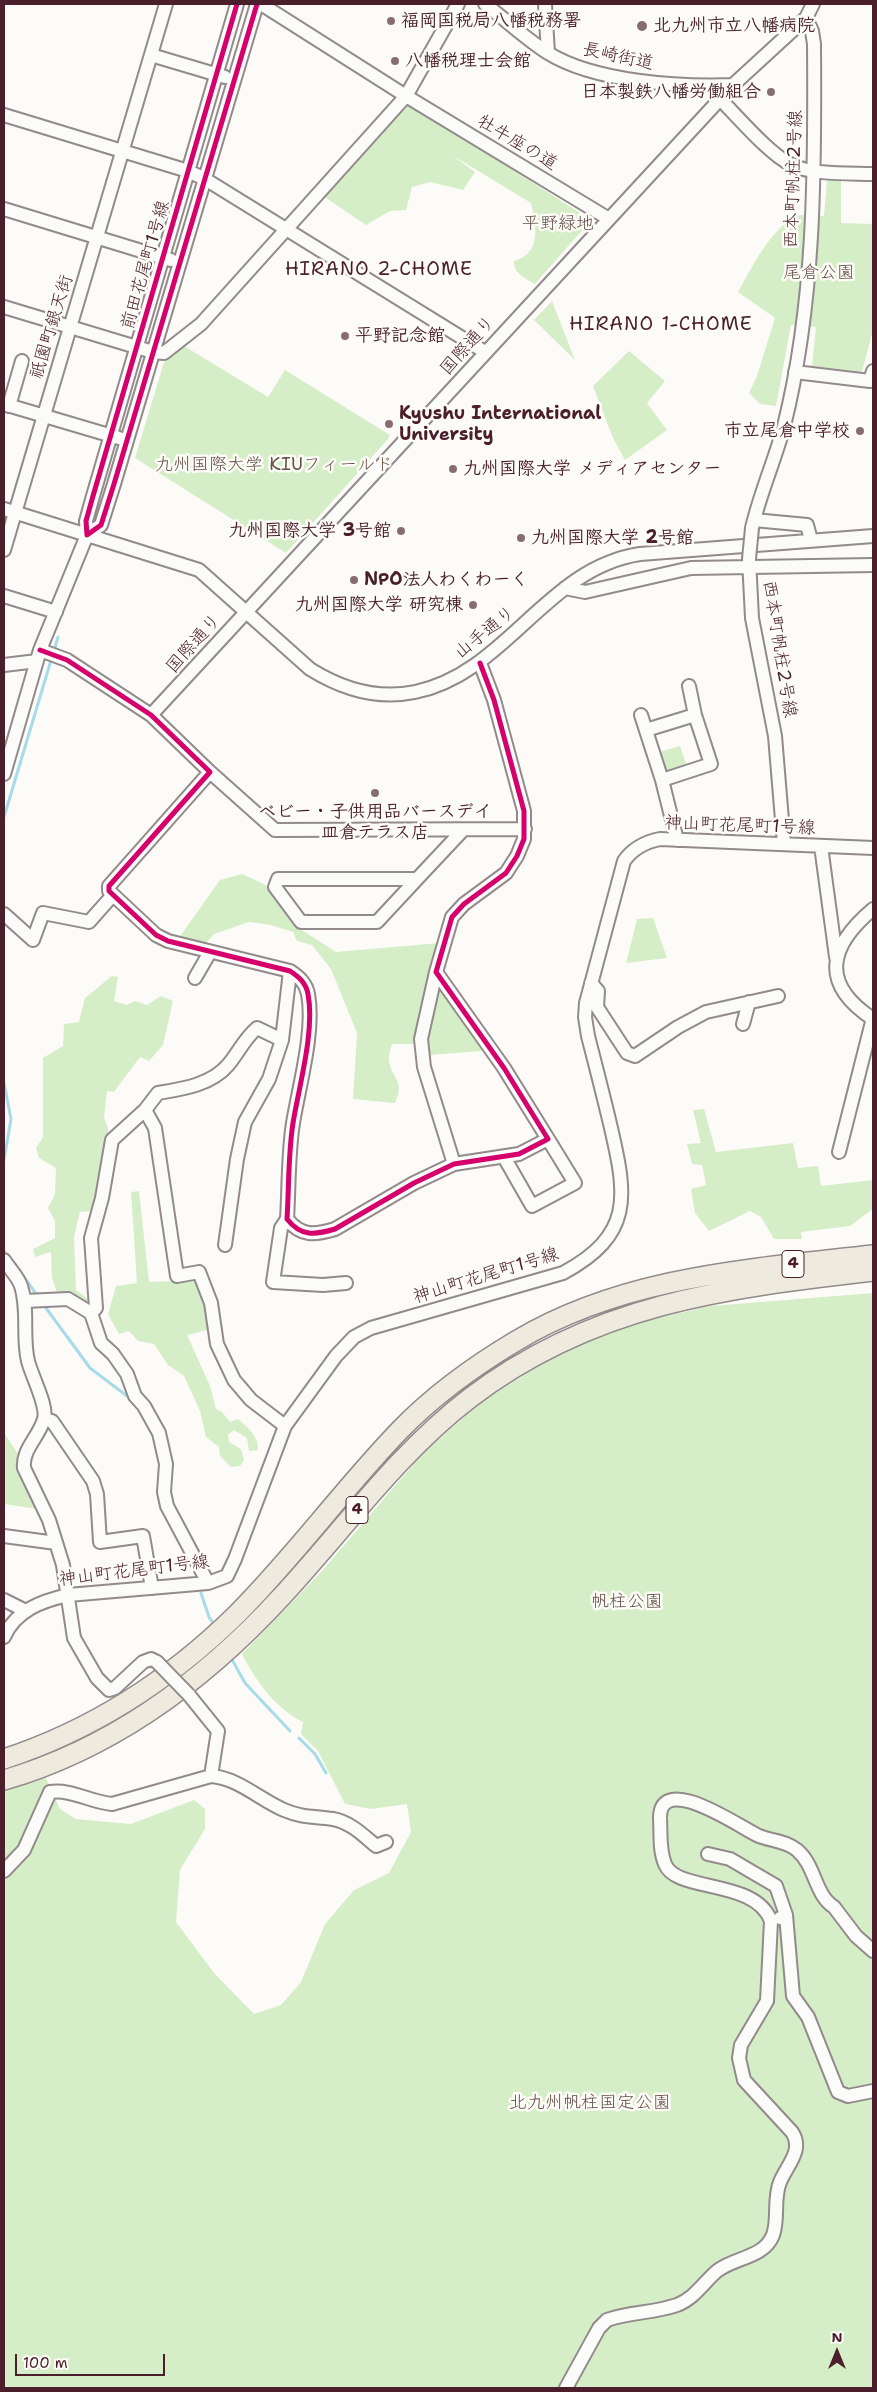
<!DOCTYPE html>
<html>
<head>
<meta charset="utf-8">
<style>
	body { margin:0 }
	#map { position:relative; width:877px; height:2392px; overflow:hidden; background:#fcfbf8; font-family:"Shantell Sans",sans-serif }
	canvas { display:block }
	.frame { position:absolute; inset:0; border:5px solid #4a1f2b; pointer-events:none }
	.north { position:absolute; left:812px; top:2327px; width:50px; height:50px; -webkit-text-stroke:4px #fdfcf7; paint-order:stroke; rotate:0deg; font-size:14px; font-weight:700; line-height:20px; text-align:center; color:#4a1f2b }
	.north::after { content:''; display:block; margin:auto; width:18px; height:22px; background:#4a1f2b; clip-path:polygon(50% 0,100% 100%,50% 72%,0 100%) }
	.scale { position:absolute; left:15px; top:2354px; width:150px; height:22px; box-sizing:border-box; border:2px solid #4a1f2b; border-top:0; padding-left:6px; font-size:15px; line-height:18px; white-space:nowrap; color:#4a1f2b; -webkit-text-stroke:4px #fdfcf7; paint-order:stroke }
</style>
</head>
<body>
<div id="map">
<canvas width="877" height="2392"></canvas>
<div class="frame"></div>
<div class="north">N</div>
<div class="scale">100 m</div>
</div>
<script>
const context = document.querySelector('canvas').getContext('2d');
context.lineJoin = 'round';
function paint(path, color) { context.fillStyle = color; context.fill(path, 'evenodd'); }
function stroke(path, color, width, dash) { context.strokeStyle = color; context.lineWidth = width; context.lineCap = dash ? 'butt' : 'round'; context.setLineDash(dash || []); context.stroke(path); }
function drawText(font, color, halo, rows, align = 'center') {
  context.font = font + ' "Shantell Sans","Klee One",sans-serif'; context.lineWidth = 5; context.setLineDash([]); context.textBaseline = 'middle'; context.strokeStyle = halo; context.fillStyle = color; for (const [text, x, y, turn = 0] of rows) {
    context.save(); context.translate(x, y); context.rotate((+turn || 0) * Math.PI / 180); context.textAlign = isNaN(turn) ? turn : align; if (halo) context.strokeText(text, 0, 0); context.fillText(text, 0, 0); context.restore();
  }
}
paint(new Path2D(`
	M410,104L591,220L535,284C525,278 513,273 514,261C542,253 536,226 531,203L452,155L475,172L463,190L430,182L412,187L406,210L390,211L366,225L323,196Z
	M827,180L841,181V223L873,224V330L862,372L812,366L816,327L791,325L776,406L760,404L749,393L757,376L775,318L738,292C752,267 771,228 797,216C804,213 817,216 824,216Z
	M552,301L575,360L534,320Z
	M184,346L268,397L285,370L390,435L388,439L286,553L135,458L164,362Z
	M629,351L665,381L647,403L667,430L625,460L613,438L593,386Z
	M680,746L688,769L666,775L659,752Z
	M242,874L266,885L297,927L336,952L440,943L418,1044H392C391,1048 388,1056 389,1060C391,1080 406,1078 395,1103L353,1099L357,1033L331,969L312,945L297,941L293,932L271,925L249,922L214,934L205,944L178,939L220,880Z
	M653,918L667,958L626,963L637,919Z
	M112,976L118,977L114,1001L127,1005L135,1001L147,1005L161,996L173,1001L163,1045L149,1061L140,1057L114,1092L107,1091L104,1118L108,1128V1138L94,1211L80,1212L74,1237L76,1290L87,1298L92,1306L58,1296L52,1277L51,1252L35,1257L33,1249L55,1238V1221L48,1208L55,1194L56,1168L39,1158L36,1148L43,1137V1058L63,1046L64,1024L79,1022L85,998Z
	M439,987L482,1051L429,1055V1028Z
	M704,1109L716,1152L793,1143L798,1168L818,1166L821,1186L873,1180V1209L850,1226L801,1232L802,1239H774L761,1217L750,1211L709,1231L695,1213L691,1189L706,1185L702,1165L692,1164L687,1144L701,1143L693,1110Z
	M139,1191L149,1282L171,1281L195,1276L208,1305L211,1329L187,1335L210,1386L216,1409L222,1412L230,1422L238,1419C248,1428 259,1436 258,1450L249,1451L247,1438L234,1430L228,1435L229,1442L241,1449L244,1460L240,1466L231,1467L220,1456L219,1447L206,1437L200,1411L184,1376L168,1365L154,1344L138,1341L129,1331L119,1334L108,1314L116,1286L137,1283L131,1192Z
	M873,1293V2388H4V1785L43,1772L60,1809L76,1819L131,1824L194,1800L205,1809V1829L180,1870L176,1922L214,1973L254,2014L281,2005L301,1982L325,1924L354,1890L389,1873L411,1832L407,1804L371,1809L345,1804L318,1751L301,1734L303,1722C276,1709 255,1680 242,1654L322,1571L423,1453L484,1400L547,1361L626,1325L711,1306Z
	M5,1434L20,1457L37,1509L4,1504Z`), '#d6eec8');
stroke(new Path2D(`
	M54,651L58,637
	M4,817L52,657
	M4,1083L11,1119L4,1160
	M4,1251L16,1267
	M23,1276L37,1295
	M46,1308L90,1368L131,1399
	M201,1593L209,1617L215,1626
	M230,1656L245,1683L290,1731
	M299,1738L315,1754L326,1773`), '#a7dbe9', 3);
const minor = new Path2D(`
	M237,4L93,496L86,521L87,535L101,525L114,484L257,4
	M261,4L406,96L609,219
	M485,4C506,20 526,39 548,53C595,82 679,87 733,85
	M545,4L548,53
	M151,55L225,77
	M720,99C738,117 770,155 792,165C812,175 851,173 873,174
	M4,115L188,171L205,179L485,352
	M4,209L171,260
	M4,307L153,352L164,353L201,324L406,96L458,4
	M795,372L870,381L873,371
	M4,404L119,438
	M9,406L22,361
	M4,509L199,570L310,669C342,689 377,700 415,692C507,673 546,568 640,554L873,536
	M754,520L807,525L811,540
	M752,528C760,493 775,460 784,426C815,302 815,172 814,44L812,31L806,18
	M4,550L166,4
	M749,559L752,618L775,736L784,844
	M565,588L585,592L691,568L873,565
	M4,596L56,612
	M40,650L67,660L151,715L210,772L109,886V891L156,935L168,941L290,971C299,977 306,983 308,994C315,1031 299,1086 293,1123C288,1155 289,1188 287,1219C301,1237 315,1235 335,1229L414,1183L454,1164L519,1154L548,1139L504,1068L436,972L452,917L464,904L506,873L517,856L524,839V811L494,700L480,663
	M4,665L37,661
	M151,715L733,85L806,18L813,4
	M641,715L662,780L677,840
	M646,730L695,715
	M210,772L275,830L525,829
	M4,774L40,650L87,535
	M662,780L711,764L695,715L689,686
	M821,846L836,957
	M417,879L377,922H301L275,887L278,879H417L463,830
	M873,909C828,947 820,984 873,1019
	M4,914L33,940L43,913L89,922L112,896
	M436,972L421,1039L424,1067L454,1164
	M195,978L210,952
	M591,983L598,991L597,1007L627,1053L635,1056L678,1027L706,1012L778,996
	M743,1024L749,1002
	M145,1110L155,1128L177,1276L199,1272L211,1303L217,1344L234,1380L251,1400L285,1426
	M839,1152L873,1018
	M504,1157L532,1206L575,1183L548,1139
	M287,1219L281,1228L273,1282L323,1285L346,1283
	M225,1245L237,1159L245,1122L269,1079L282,1040L290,971
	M4,1260C9,1268 18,1277 21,1286C29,1310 22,1336 28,1361C32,1377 48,1406 44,1419C39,1437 22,1449 24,1468L49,1520L63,1565L74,1638L97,1678L109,1690L115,1688L143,1662L151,1659L157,1662
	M25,1301L68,1299L91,1313L101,1343L113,1354L127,1374L135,1396L144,1406L159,1433L166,1464L164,1492L167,1506L208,1583
	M91,1313L96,1308L91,1238L102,1198L112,1140L145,1110L158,1093C182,1089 211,1085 228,1065C239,1052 244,1039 257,1028L282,1040
	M44,1419L52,1421L93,1481L97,1494L100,1542L143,1536L152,1588
	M4,1536L56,1543
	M4,1600L26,1611
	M4,1637C16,1610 42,1601 68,1595L208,1583L227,1576L235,1559L285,1426L336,1356L354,1337L371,1328L563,1273C633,1235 627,1197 611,1128C604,1098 596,1067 588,1036L585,1017L586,1003L624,861C633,848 645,842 660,839L873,848
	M189,1695L218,1731L211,1776
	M708,1854L730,1859L776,1886L786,1915L780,1918
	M4,1871L24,1850L50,1792C72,1789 90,1802 112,1804L211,1776C238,1778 259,1799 284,1810C303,1818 314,1816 333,1819C350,1822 363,1835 376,1846L386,1842
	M786,1915L793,1996L808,2017L838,2092L848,2096L873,2091
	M566,2388L599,2328L607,2320C629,2312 654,2313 677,2305C695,2298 703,2283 717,2271C735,2257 764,2258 773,2235C779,2219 773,2199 780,2182C787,2165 804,2150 792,2132L744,2080L739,2058L741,2045L767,2001L771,1921C755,1878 676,1893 665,1864C659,1850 661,1833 660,1819C659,1769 744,1830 759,1836C772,1841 786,1841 797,1850C816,1866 814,1894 834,1907L856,1936L873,1951`);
const highway = new Path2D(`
	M4,1759C92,1730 171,1679 237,1614C295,1556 343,1489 400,1430C433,1396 474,1366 516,1341C624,1276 751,1269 873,1255
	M4,1780C114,1748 207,1678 283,1595C345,1528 398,1453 470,1398C593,1304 725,1288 873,1271`);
stroke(minor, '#928a8b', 16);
stroke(highway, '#928a8b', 22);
stroke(minor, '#fbfbf9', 12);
stroke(highway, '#eeeade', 19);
const minorBridge = new Path2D(`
	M749,559L752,528
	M157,1662L189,1695`);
stroke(minorBridge, '#928a8b', 16, []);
stroke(minorBridge, '#fbfbf9', 12);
stroke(new Path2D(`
	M237,4L93,496L86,521L87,535L101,525L114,484L257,4
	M40,650L67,660L151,715L210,772L109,886V891L156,935L168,941L290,971C299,977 306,983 308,994C315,1031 299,1086 293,1123C288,1155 289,1188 287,1219C301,1237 315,1235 335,1229L414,1183L454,1164L519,1154L548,1139L504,1068L436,972L452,917L464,904L506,873L517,856L524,839V811L494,700L480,663`), '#d6006c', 5);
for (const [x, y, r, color] of [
	[391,21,5,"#886c73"],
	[642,26,6,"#886c73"],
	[395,61,5,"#886c73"],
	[771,92,5,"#886c73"],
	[345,336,5,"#886c73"],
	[389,424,5,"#886c73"],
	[860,431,5,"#886c73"],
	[453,469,5,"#886c73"],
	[401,531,5,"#886c73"],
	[521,538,5,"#886c73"],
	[354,580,5,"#886c73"],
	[473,605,5,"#886c73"],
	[375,793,5,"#886c73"]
]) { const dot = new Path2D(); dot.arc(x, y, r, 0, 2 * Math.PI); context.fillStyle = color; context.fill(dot); stroke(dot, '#fdfcf7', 2); }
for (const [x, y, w] of [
	[793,1264,22],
	[357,1510,22]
]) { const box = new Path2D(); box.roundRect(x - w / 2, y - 13.5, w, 27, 4); context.fillStyle = '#fdfcf7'; context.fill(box); stroke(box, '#4a1f2b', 1); }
drawText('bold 16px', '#4a1f2b', null, [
	["4",793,1264],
	["4",357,1510]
]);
drawText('bold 18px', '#4a1f2b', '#fdfcf7', [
	["福岡国税局八幡税務署",401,21],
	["北九州市立八幡病院",653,26],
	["八幡税理士会館",405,61],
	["日本製鉄八幡労働組合",761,92,"right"],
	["平野記念館",355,336],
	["Kyushu International",399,414],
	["University",399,435],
	["市立尾倉中学校",850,431,"right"],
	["九州国際大学 メディアセンター",463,469],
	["九州国際大学 3号館",391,531,"right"],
	["九州国際大学 2号館",531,538],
	["NPO法人わくわーく",364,580],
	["九州国際大学 研究棟",463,605,"right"],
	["ベビー・子供用品バースデイ",375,812,"center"],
	["皿倉テラス店",375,833,"center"]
], 'left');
drawText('18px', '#4a1f2b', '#fdfcf7', [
	["長崎街道",618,57,12],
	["牡牛座の道",517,143,31],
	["西本町帆柱2号線",794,179,-88],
	["前田花尾町1号線",146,265,-74],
	["祇園町銀天街",52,327,-73],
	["国際通り",468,346,-48],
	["山手通り",485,633,-39],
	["国際通り",194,644,-48],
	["西本町帆柱2号線",779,649,81],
	["神山町花尾町1号線",740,826,2],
	["神山町花尾町1号線",486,1276,-17],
	["神山町花尾町1号線",134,1571,-7]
]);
drawText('18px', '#655048', '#fdfcf7', [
	["平野緑地",558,224],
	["尾倉公園",819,273],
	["九州国際大学 KIUフィールド",274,465],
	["帆柱公園",627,1602],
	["北九州帆柱国定公園",590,2103]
]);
context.letterSpacing = '1px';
drawText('19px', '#4a1f2b', '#fdfcf7', [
	["HIRANO 2-CHOME",379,270],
	["HIRANO 1-CHOME",661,325]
]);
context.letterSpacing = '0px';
</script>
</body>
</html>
